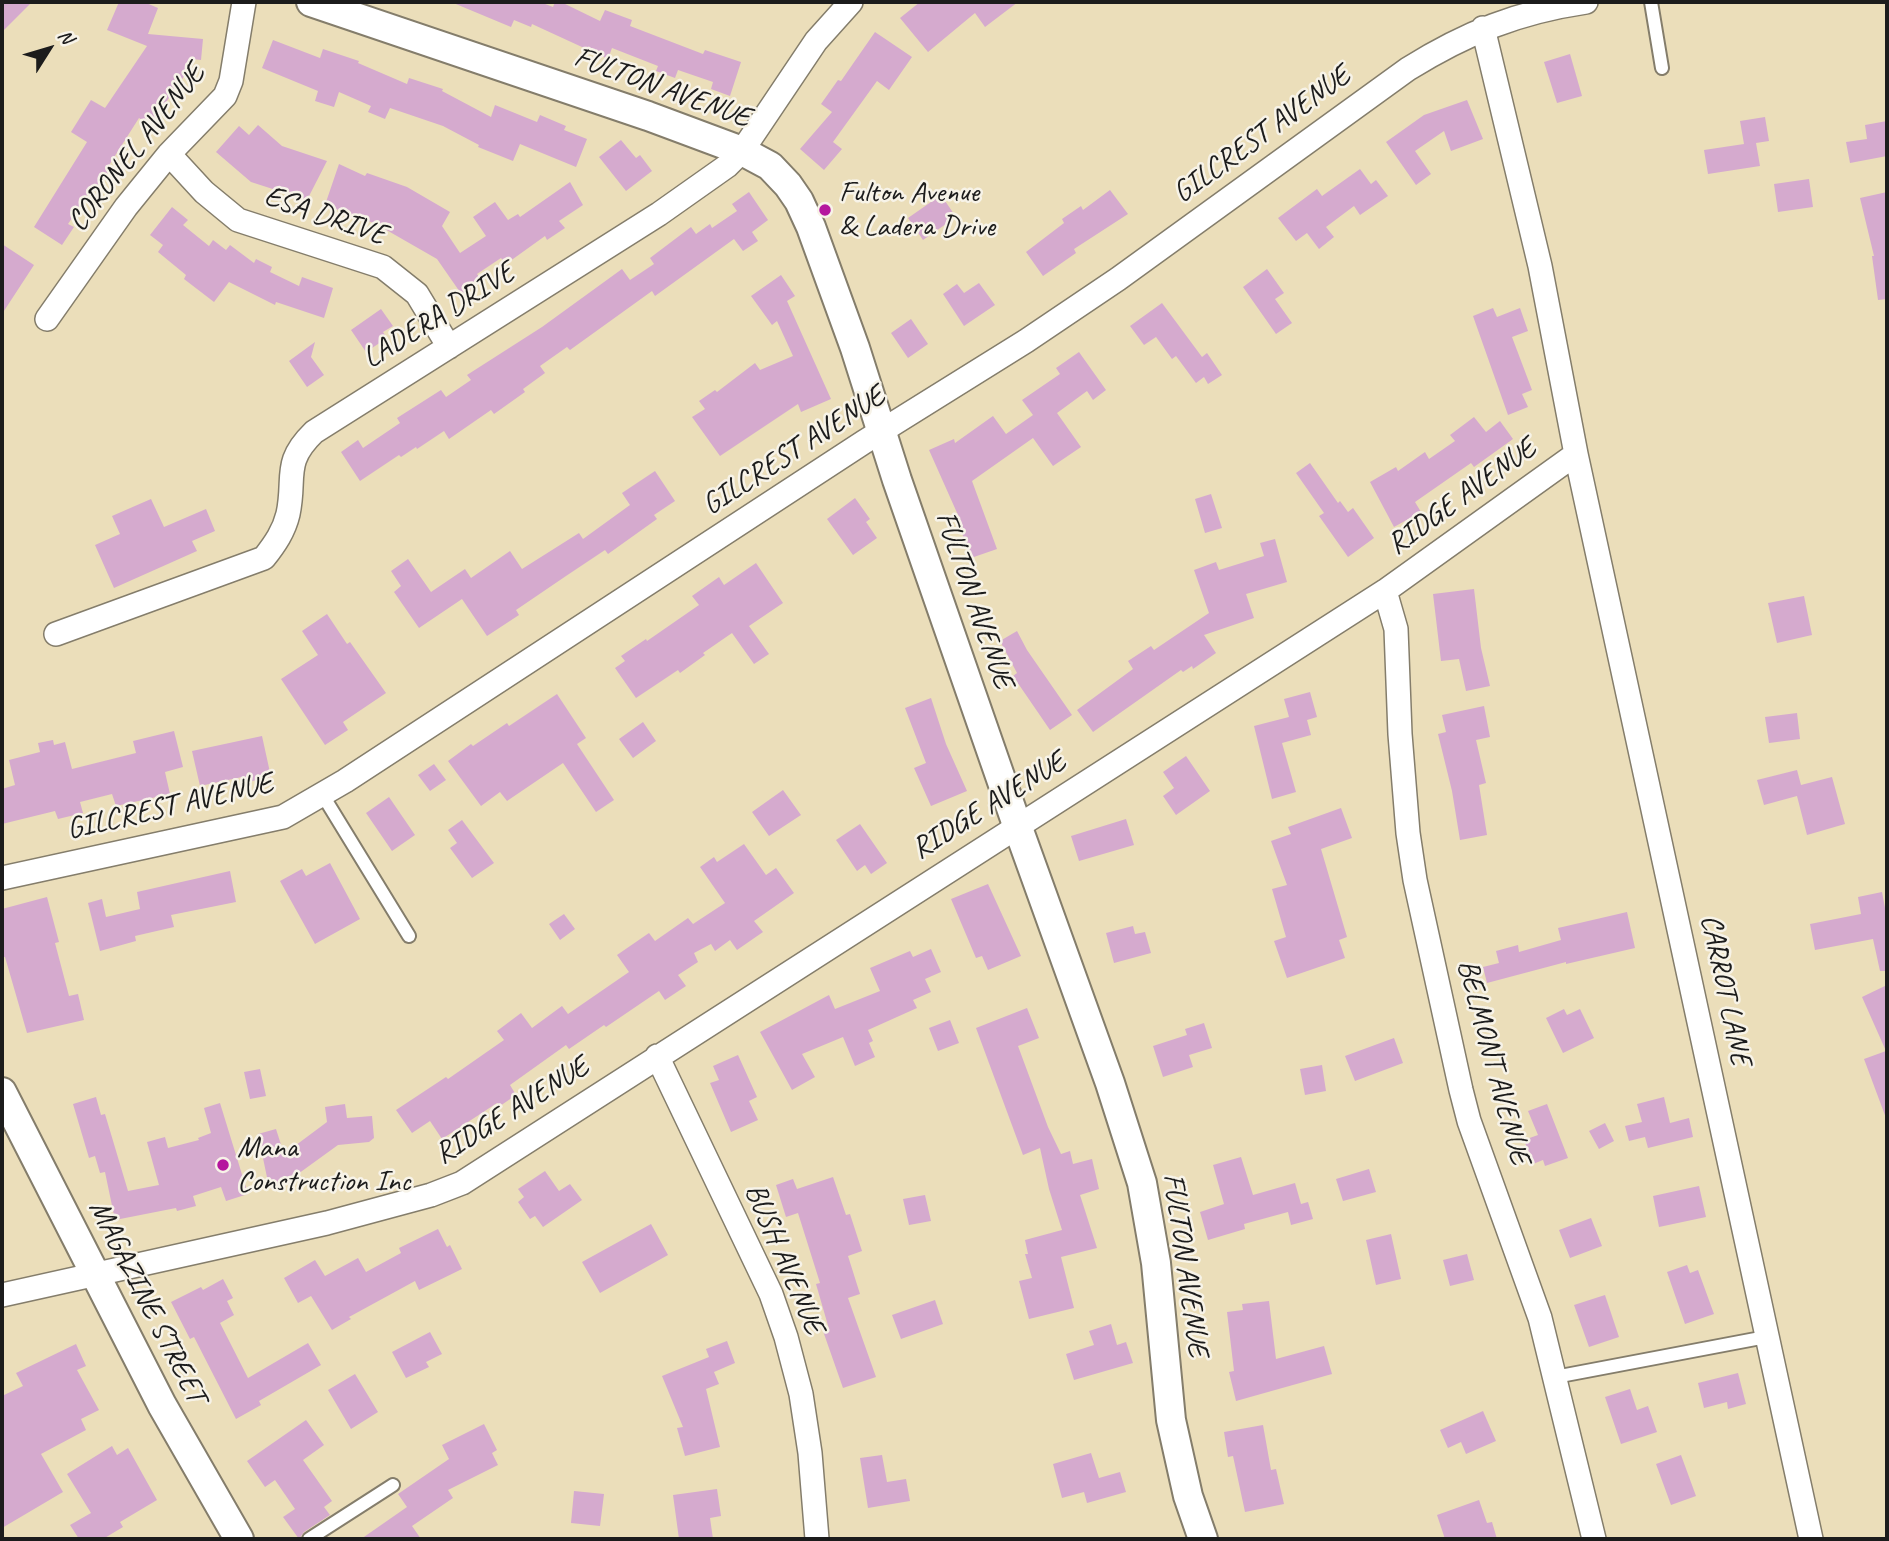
<!DOCTYPE html>
<html>
<head>
<meta charset="utf-8">
<style>
	body { margin:0 }
	#map { position:relative; width:1889px; height:1541px; overflow:hidden; background:#ebdeba; font-family:Caveat,sans-serif }
	canvas { display:block }
	.frame { position:absolute; inset:0; border:4px solid #1c1c1c; pointer-events:none }
	.north { position:absolute; left:14px; top:14px; width:70px; height:70px; -webkit-text-stroke:5px #f7f3e8; paint-order:stroke; rotate:53deg; font-size:19px; font-weight:700; line-height:28px; text-align:center; color:#1c1c1c }
	.north::after { content:''; display:block; margin:auto; width:24px; height:32px; background:#1c1c1c; clip-path:polygon(50% 0,100% 100%,50% 72%,0 100%) }
</style>
</head>
<body>
<div id="map">
<canvas width="1889" height="1541"></canvas>
<div class="frame"></div>
<div class="north">N</div>
</div>
<script>
const context = document.querySelector('canvas').getContext('2d');
context.lineJoin = 'round';
function paint(path, color) { context.fillStyle = color; context.fill(path, 'evenodd'); }
function stroke(path, color, width, dash) { context.strokeStyle = color; context.lineWidth = width; context.lineCap = dash ? 'butt' : 'round'; context.setLineDash(dash || []); context.stroke(path); }
function drawText(font, color, halo, rows, align = 'center') {
  context.font = font + ' Caveat,sans-serif'; context.lineWidth = 5; context.setLineDash([]); context.textBaseline = 'middle'; context.strokeStyle = halo; context.fillStyle = color; for (const [text, x, y, turn = 0] of rows) {
    context.save(); context.translate(x, y); context.rotate((+turn || 0) * Math.PI / 180); context.textAlign = isNaN(turn) ? turn : align; if (halo) context.strokeText(text, 0, 0); context.fillText(text, 0, 0); context.restore();
  }
}
paint(new Path2D(`
	M2,2H32L2,32Z
	M119,2H144L158,8L148,34L203,39L201,60L192,59L191,75H185L150,125L139,118L106,170L109,172L97,189L93,187L68,224L74,227L62,245L34,227L87,142L71,132L91,100L105,108L147,46L107,30Z
	M451,2H540L553,7L555,2H561L600,21L605,10L632,20L630,26L703,54L705,50L741,62L730,96L711,89L713,82L678,70L675,78L656,71L658,66L612,48L608,59L532,24L531,27L514,20L511,27Z
	M920,2H1018L985,27L975,13L928,52L900,18Z
	M875,32L912,57L889,90L877,81L833,142L842,149L824,170L800,149L832,112L821,104L838,80L841,81Z
	M273,40L320,58L323,49L359,61L358,63L407,84L409,78L443,89L442,91L491,117L495,105L537,122L540,115L566,126L564,130L587,139L576,167L520,144L513,161L478,147L479,145L443,126L390,108L385,119L368,112L371,106L339,92L334,107L315,101L318,91L262,68Z
	M1570,54L1582,96L1557,103L1544,62Z
	M1467,100L1483,139L1451,151L1444,131L1415,151L1431,174L1416,185L1386,142L1424,115Z
	M1765,117L1769,141L1756,143L1760,166L1708,174L1704,150L1744,144L1740,121Z
	M1887,121V156L1850,163L1846,142L1867,139L1865,125Z
	M258,125L282,146L327,161L307,200L251,182L216,152L239,126L249,135Z
	M621,140L636,158L640,155L652,171L626,191L599,157Z
	M339,164L365,176L367,173L407,187L450,212L442,226L460,253L486,236L473,217L495,202L508,220L518,214L520,217L570,182L583,205L559,221L565,228L547,240L545,236L506,264L501,258L477,274L482,281L462,295L437,259L376,224L325,205Z
	M1360,169L1371,184L1376,180L1388,196L1360,215L1354,206L1326,227L1334,237L1319,249L1307,233L1296,241L1278,218L1317,189L1322,196Z
	M1809,179L1813,207L1778,212L1774,184Z
	M1110,190L1128,214L1074,249L1076,253L1043,276L1026,252L1064,223L1062,219L1081,206L1083,210Z
	M749,192L768,220L752,232L758,241L743,251L734,239L655,296L652,291L570,350L567,347L540,366L545,373L523,389L525,392L494,414L491,410L449,439L444,431L417,449L416,447L401,457L399,455L360,481L341,452L358,440L363,448L400,423L397,418L441,390L446,397L471,380L467,375L542,327L622,269L630,280L654,264L650,258L691,227L696,234L710,224L712,228L737,211L732,204Z
	M1887,192V299L1878,300L1872,256H1874L1860,198Z
	M941,195L956,217L923,240L908,218Z
	M172,207L188,220L183,225L209,246L213,240L226,250L230,245L254,263L256,259L272,267L270,272L299,286L302,277L333,288L324,318L276,302L275,305L229,282L214,302L184,279L186,275L158,252L163,245L150,235Z
	M2,244L34,265L2,314Z
	M1267,269L1284,293L1275,299L1292,323L1276,334L1243,287Z
	M781,275L795,296L787,301L831,399L801,412L798,404L720,456L692,417L705,409L699,401L715,390L717,392L755,363L760,370L793,356L777,321L772,325L751,296Z
	M979,283L995,305L964,326L943,294L957,284L964,293Z
	M1162,303L1202,357L1207,353L1222,375L1208,384L1204,377L1196,383L1176,356L1172,359L1156,337L1144,345L1130,326Z
	M1493,308L1497,317L1520,308L1528,331L1512,337L1532,390L1522,394L1528,407L1508,415L1473,316Z
	M381,309L393,326L383,332L387,338L366,352L351,330Z
	M911,319L928,344L908,358L891,333Z
	M315,342L311,357L324,375L307,387L289,361Z
	M1079,352L1106,390L1093,400L1087,391L1057,413L1081,447L1053,466L1033,438L972,481L997,549L971,558L959,525L962,524L929,450L954,439L955,443L993,416L1006,434L1033,415L1022,400L1060,374L1056,368Z
	M1474,417L1486,432L1500,421L1513,439L1474,467L1471,463L1415,502L1421,512L1394,527L1370,482L1396,467L1398,471L1425,452L1429,459L1455,441L1450,435Z
	M1310,463L1338,503L1340,501L1348,512L1353,508L1374,538L1348,557L1319,516L1324,513L1296,473Z
	M655,471L675,501L654,515L657,519L608,554L605,550L566,576L516,610L519,615L487,636L462,599L419,628L394,592L401,586L391,571L408,559L431,592L465,569L471,578L510,551L522,569L579,533L583,539L630,505L622,493Z
	M1211,494L1222,528L1205,533L1195,499Z
	M855,498L870,519L866,522L877,538L853,555L827,519Z
	M151,499L164,527L206,509L215,531L192,541L197,551L114,588L95,545L120,534L112,516Z
	M1275,539L1287,582L1246,594L1254,618L1204,635L1216,653L1193,669L1192,666L1183,672L1181,670L1093,732L1077,710L1133,669L1128,661L1151,646L1154,650L1209,613L1194,570L1216,562L1219,570L1264,556L1260,543Z
	M756,563L783,603L749,626L769,654L754,664L732,633L703,653L705,655L680,673L678,670L636,698L615,668L625,661L621,656L646,639L647,641L699,605L692,596L719,577L724,585Z
	M1474,589L1481,648L1490,686L1466,691L1459,659L1441,661L1433,594Z
	M1804,596L1812,635L1777,643L1768,603Z
	M327,614L347,644L350,642L386,693L343,722L348,730L325,745L281,679L318,655L302,631Z
	M1017,631L1027,650L1072,715L1050,730L1013,676L1017,673L1000,641Z
	M1310,692L1317,717L1307,720L1311,735L1282,743L1296,792L1272,799L1254,726L1289,717L1284,699Z
	M557,694L586,738L577,744L614,800L596,812L563,763L507,801L500,792L481,806L448,761L471,744L473,746L507,723L509,726Z
	M931,698L946,744L967,791L931,806L914,768L926,763L905,708Z
	M1484,706L1490,737L1476,740L1486,783L1479,785L1487,835L1460,840L1452,791L1438,734L1446,732L1442,715Z
	M1797,713L1800,739L1769,743L1765,717Z
	M643,722L656,741L633,758L619,739Z
	M174,731L183,767L165,772L170,794L116,806L112,794L80,802L83,813L58,819L55,811L2,824V789L15,785L9,760L40,752L38,743L53,740L54,745L65,742L72,769L136,753L133,741Z
	M262,736L271,777L243,783L242,777L200,786L192,751Z
	M1186,756L1210,791L1176,815L1163,796L1174,788L1163,772Z
	M434,764L446,780L430,791L418,775Z
	M1797,770L1801,785L1832,777L1845,824L1807,835L1797,796L1764,805L1757,780Z
	M783,790L801,815L769,836L752,812Z
	M389,797L415,835L392,851L366,813Z
	M1341,808L1352,838L1321,849L1347,937L1339,940L1345,958L1287,978L1274,941L1286,937L1272,889L1287,885L1271,841L1291,834L1288,827Z
	M1126,819L1134,845L1079,861L1071,836Z
	M462,820L494,863L472,878L450,848L457,843L448,830Z
	M860,824L887,863L871,874L865,865L857,871L836,840Z
	M744,844L766,875L776,868L794,893L754,921L763,932L737,950L730,940L715,951L711,944L694,953L698,962L678,975L686,986L665,1000L659,991L606,1027L604,1025L569,1049L566,1045L510,1085L516,1095L500,1106L497,1103L442,1139L430,1121L412,1133L396,1110L446,1077L448,1079L504,1040L497,1031L521,1013L532,1028L562,1006L568,1014L629,972L617,955L649,933L655,941L688,918L693,924L725,903L700,867L714,857L717,862Z
	M330,863L360,919L315,944L280,881L302,869L306,876Z
	M230,871L236,902L171,915L174,927L135,936L136,941L100,951L88,903L102,899L106,917L140,909L137,892Z
	M988,884L1021,956L988,970L982,956L976,958L951,899Z
	M1882,892L1885,908L1887,907V971H1880L1873,939L1815,950L1810,924L1861,914L1858,897Z
	M47,897L59,942L55,943L69,996L78,994L84,1020L27,1033L5,957H2V909Z
	M1627,912L1635,948L1566,964V962L1487,983L1483,967L1499,963L1496,951L1518,945L1519,952L1561,940L1558,928Z
	M564,914L575,929L560,940L549,924Z
	M1133,926L1135,934L1145,932L1151,953L1114,963L1106,933Z
	M931,949L941,972L925,979L931,992L913,1000L917,1008L868,1030L873,1041L869,1043L875,1057L855,1066L843,1037L802,1054L815,1077L792,1090L760,1032L829,995L835,1009L880,991L870,968L910,951L913,957Z
	M1887,985V1118H1886L1864,1059L1886,1051L1862,997Z
	M1027,1008L1039,1038L1018,1046L1048,1127L1061,1154L1070,1151L1073,1164L1092,1159L1099,1189L1080,1195L1097,1248L1061,1257L1074,1308L1029,1319L1019,1281L1032,1278L1025,1254H1028L1025,1240L1062,1230L1049,1189L1040,1148L1023,1155L976,1028Z
	M1564,1009L1567,1015L1580,1009L1594,1038L1563,1053L1546,1018Z
	M950,1020L959,1043L938,1051L929,1028Z
	M1204,1023L1212,1048L1189,1055L1193,1067L1163,1077L1153,1046L1187,1035L1185,1029Z
	M1394,1038L1403,1063L1355,1081L1345,1056Z
	M738,1055L757,1097L749,1101L758,1120L731,1132L710,1083L719,1080L713,1066Z
	M1322,1065L1326,1091L1305,1095L1300,1069Z
	M260,1069L266,1096L250,1099L244,1072Z
	M96,1097L101,1115L105,1114L128,1191L159,1185L147,1142L165,1137L168,1148L199,1140L198,1138L211,1133L204,1108L220,1103L248,1194L226,1201L221,1187L193,1196L196,1206L177,1211L176,1208L115,1220L105,1172L100,1173L95,1156L89,1158L73,1104Z
	M1664,1097L1670,1123L1689,1118L1693,1137L1648,1148L1645,1137L1629,1141L1625,1126L1642,1122L1637,1104Z
	M345,1104L347,1118L372,1116L374,1138L369,1142L338,1145L291,1179L292,1183L272,1189L269,1187L258,1134L276,1129L284,1154L327,1122L325,1107Z
	M1547,1104L1568,1158L1545,1166L1543,1160L1533,1164L1524,1140L1538,1135L1528,1111Z
	M1605,1123L1614,1141L1599,1149L1589,1131Z
	M1241,1157L1253,1195L1295,1183L1301,1204L1308,1202L1313,1219L1291,1225L1288,1212L1244,1224L1245,1229L1208,1240L1200,1212L1224,1204L1213,1165Z
	M1369,1169L1376,1192L1343,1201L1336,1179Z
	M545,1171L559,1191L570,1184L582,1200L543,1227L535,1216L530,1219L518,1202L524,1197L518,1189Z
	M833,1177L846,1215L850,1214L862,1251L848,1256L860,1294L848,1298L876,1377L843,1388L823,1331L829,1329L816,1284L820,1283L798,1213L786,1217L776,1185L793,1179L797,1189Z
	M1699,1186L1706,1217L1659,1227L1653,1196Z
	M925,1195L931,1221L909,1225L903,1199Z
	M1591,1218L1602,1246L1570,1258L1559,1230Z
	M651,1224L668,1255L600,1293L582,1262Z
	M438,1229L447,1247L450,1245L462,1269L419,1290L415,1281L349,1317L351,1319L332,1330L311,1296L298,1303L284,1278L315,1260L325,1276L358,1258L366,1272L401,1253L399,1248Z
	M1391,1234L1401,1279L1376,1285L1366,1240Z
	M1467,1254L1474,1280L1450,1286L1443,1260Z
	M1687,1265L1690,1273L1698,1270L1714,1314L1685,1324L1667,1272Z
	M223,1279L233,1298L227,1301L234,1315L220,1323L248,1378L308,1343L321,1365L259,1401L261,1405L236,1419L194,1337L190,1339L171,1302L201,1287L203,1290Z
	M1605,1295L1619,1337L1589,1347L1574,1305Z
	M935,1300L943,1324L901,1339L892,1315Z
	M1269,1301L1276,1359L1324,1346L1332,1374L1236,1401L1229,1372L1234,1371L1227,1312L1243,1310L1242,1304Z
	M1111,1324L1117,1345L1126,1342L1133,1363L1074,1380L1066,1354L1094,1345L1089,1331Z
	M430,1332L442,1354L426,1362L429,1367L406,1378L392,1352Z
	M727,1341L735,1363L714,1372L719,1384L706,1389L720,1447L685,1456L677,1428L683,1427L662,1376L709,1357L706,1349Z
	M76,1344L86,1366L77,1370L99,1410L81,1419L86,1430L41,1454L63,1492L2,1528V1396L23,1386L16,1373Z
	M1738,1373L1746,1404L1728,1409L1727,1402L1704,1408L1698,1383Z
	M355,1374L378,1412L351,1429L328,1390Z
	M1630,1389L1637,1410L1648,1406L1657,1432L1621,1444L1605,1397Z
	M1483,1411L1496,1441L1466,1454L1461,1442L1448,1448L1440,1430Z
	M306,1420L324,1445L303,1460L332,1501L324,1507L330,1515L304,1532L299,1539L283,1517L295,1509L275,1480L265,1487L247,1461Z
	M484,1424L497,1450L492,1453L498,1465L448,1490L453,1498L412,1526L421,1539H361L407,1507L398,1494L449,1459L442,1445Z
	M1263,1425L1271,1470L1276,1469L1284,1504L1245,1512L1233,1456L1228,1457L1224,1432Z
	M112,1446L117,1455L128,1448L157,1500L120,1522L123,1527L103,1539H79L70,1525L91,1513L67,1474Z
	M1091,1453L1099,1478L1120,1472L1126,1492L1087,1503L1084,1492L1062,1498L1053,1464Z
	M882,1455L887,1482L906,1479L910,1501L868,1508L860,1458Z
	M1681,1455L1696,1496L1671,1505L1656,1464Z
	M717,1489L721,1516L710,1518L713,1539H679L673,1495Z
	M574,1491L604,1494L600,1526L571,1523Z
	M1479,1500L1487,1523L1492,1522L1497,1539H1445L1437,1515Z`), '#d5aace');
const service = new Path2D(`
	M1651,2L1662,68
	M322,794L409,936
	M1555,1377L1766,1337
	M309,1539L393,1485`);
const minor = new Path2D(`
	M169,154L204,192L238,220L383,267L417,294L449,347
	M47,319L126,207L169,154L225,96L231,81L244,2
	M1576,454L1811,1539
	M1385,591L1396,629L1400,734L1408,833L1415,880L1461,1090L1469,1121L1540,1318L1594,1539
	M56,634L264,558C275,544 284,531 288,514C296,477 282,463 314,432L659,214L727,166L742,151L816,41L851,2
	M2,878L283,817L345,781L864,442L1026,341L1118,279L1408,69C1466,33 1518,12 1586,2
	M657,1056L771,1294L786,1337L801,1394L810,1453L817,1539
	M2,1295L327,1223L431,1195L462,1183L1385,591L1576,454L1540,266L1483,28`);
const tertiary = new Path2D(`
	M311,2L648,116L742,151L770,166L788,185L799,201L811,227L855,348L897,480L1017,825L1110,1083L1142,1183L1156,1263L1171,1420L1188,1496L1203,1539
	M2,1092L162,1405L239,1539`);
stroke(service, '#847d6b', 16);
stroke(minor, '#847d6b', 26);
stroke(tertiary, '#847d6b', 32);
stroke(service, '#fff', 12);
stroke(minor, '#fff', 23);
stroke(tertiary, '#fff', 28);
for (const [x, y, r, color] of [
	[825,210,7,"#b5179e"],
	[223,1165,7,"#b5179e"]
]) { const dot = new Path2D(); dot.arc(x, y, r, 0, 2 * Math.PI); context.fillStyle = color; context.fill(dot); stroke(dot, '#f7f3e8', 2.5); }
drawText('30px', '#1c1c1c', '#f7f3e8', [
	["FULTON AVENUE",662,88,20],
	["GILCREST AVENUE",1262,135,-36],
	["CORONEL AVENUE",137,148,-52],
	["ESA DRIVE",325,216,19],
	["LADERA DRIVE",439,316,-32],
	["GILCREST AVENUE",794,451,-33],
	["RIDGE AVENUE",1462,497,-36],
	["FULTON AVENUE",974,600,71],
	["RIDGE AVENUE",989,806,-32],
	["GILCREST AVENUE",170,807,-13],
	["CARROT LANE",1725,990,78],
	["BELMONT AVENUE",1493,1062,75],
	["RIDGE AVENUE",512,1111,-32],
	["BUSH AVENUE",784,1259,67],
	["FULTON AVENUE",1185,1265,82],
	["MAGAZINE STREET",147,1302,63]
]);
drawText('30px', '#1c1c1c', '#f7f3e8', [
	["Fulton Avenue",839,193],
	["& Ladera Drive",839,227],
	["Mana",237,1148],
	["Construction Inc",237,1182]
], 'left');
</script>
</body>
</html>
